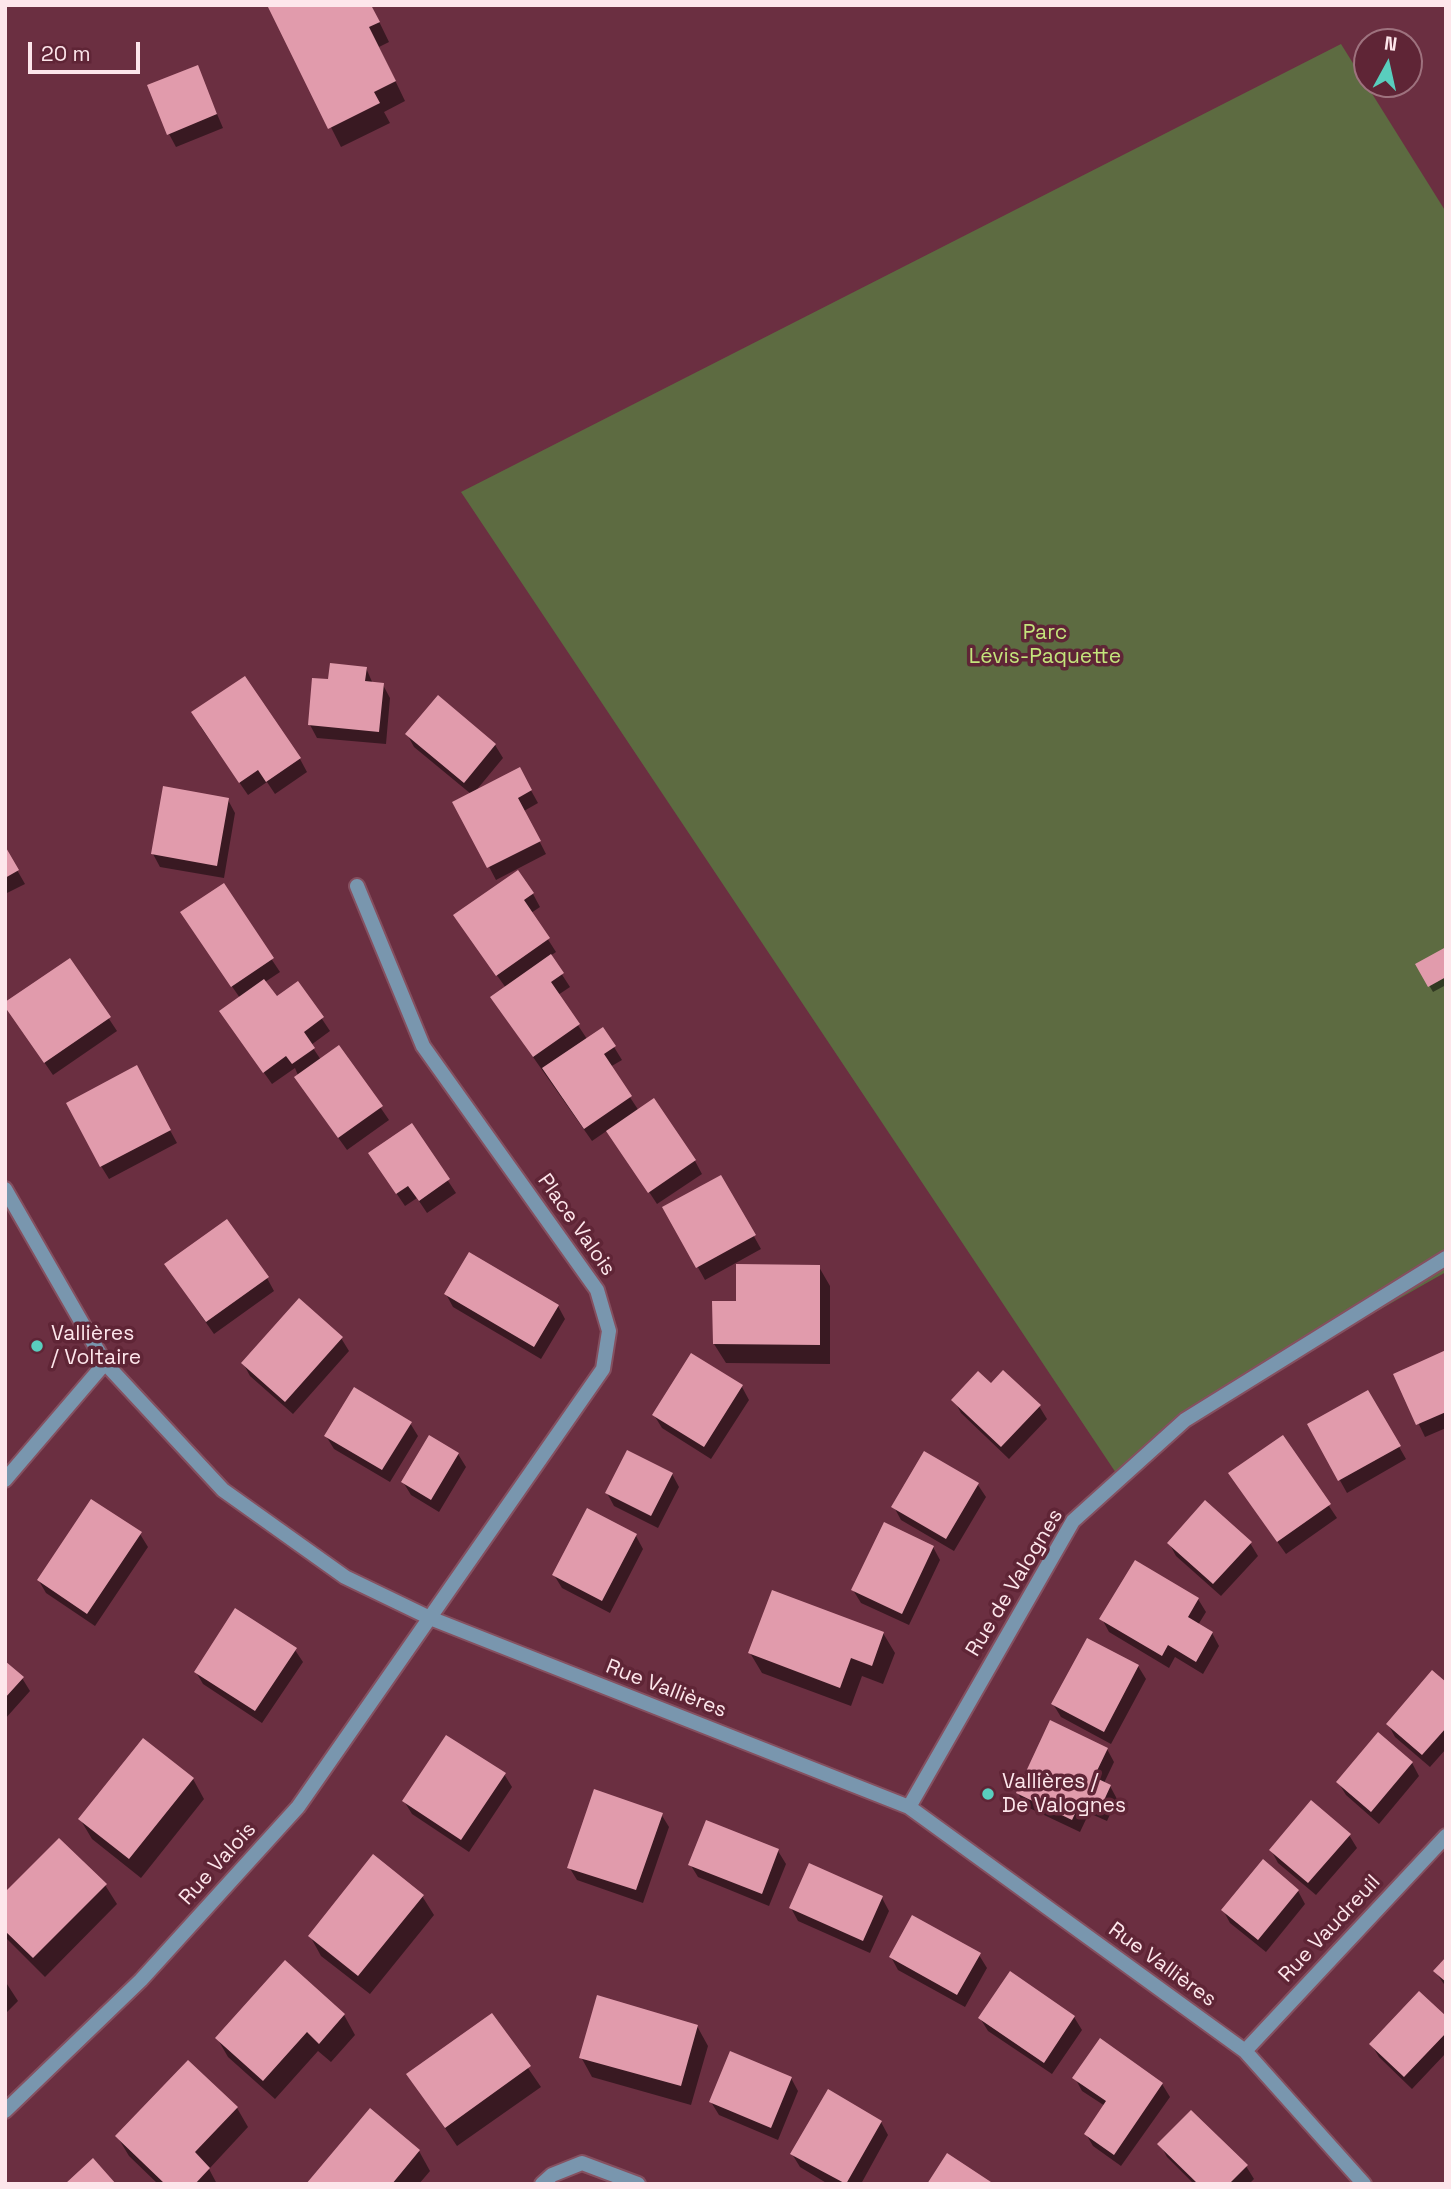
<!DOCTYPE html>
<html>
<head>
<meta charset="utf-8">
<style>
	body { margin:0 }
	#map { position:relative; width:1451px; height:2189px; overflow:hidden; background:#6b2f41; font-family:"Space Grotesk",sans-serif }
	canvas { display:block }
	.frame { position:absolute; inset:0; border:7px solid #fde6eb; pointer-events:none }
	.north { position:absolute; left:1353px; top:28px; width:70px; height:70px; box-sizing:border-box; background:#5f2536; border:2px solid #9e727e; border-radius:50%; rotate:8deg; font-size:19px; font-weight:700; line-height:28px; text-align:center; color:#fde6eb }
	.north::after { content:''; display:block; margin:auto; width:24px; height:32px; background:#59cebe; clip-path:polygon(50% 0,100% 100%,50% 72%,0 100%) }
	.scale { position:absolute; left:28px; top:42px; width:112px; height:32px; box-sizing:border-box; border:4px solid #fde6eb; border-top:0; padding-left:9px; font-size:21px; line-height:24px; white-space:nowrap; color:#fde6eb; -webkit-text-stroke:5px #5f2536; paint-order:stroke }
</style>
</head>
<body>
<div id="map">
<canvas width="1451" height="2189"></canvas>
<div class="frame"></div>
<div class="north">N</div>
<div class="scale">20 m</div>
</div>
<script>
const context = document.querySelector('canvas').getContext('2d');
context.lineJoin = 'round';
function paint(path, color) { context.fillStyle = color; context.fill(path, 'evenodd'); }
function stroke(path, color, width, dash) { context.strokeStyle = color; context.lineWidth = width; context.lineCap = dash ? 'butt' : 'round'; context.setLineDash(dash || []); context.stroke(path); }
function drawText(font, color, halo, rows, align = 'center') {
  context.font = font + ' "Space Grotesk",sans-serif'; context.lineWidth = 7; context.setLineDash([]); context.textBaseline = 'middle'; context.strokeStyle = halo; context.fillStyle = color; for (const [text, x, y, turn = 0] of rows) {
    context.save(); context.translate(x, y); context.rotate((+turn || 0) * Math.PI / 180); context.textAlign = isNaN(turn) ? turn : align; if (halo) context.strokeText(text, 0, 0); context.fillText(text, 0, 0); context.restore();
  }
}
paint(new Path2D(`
	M1341,44L1446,212V1272L1185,1420L1120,1479L461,492Z`), '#5d6b41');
paint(new Path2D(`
	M269,5H371L389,42L379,47L405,101L384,112L390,123L341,147Z
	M197,67L223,128L176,147L169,134Z
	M366,668L373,684L383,685L390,698L386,744L317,738L310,725L330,681Z
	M200,726L300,759L307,772L275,794L267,782L248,795Z
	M407,734L495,745L503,758L474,793L519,769L538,803L524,811L546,854L496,880L455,802L471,794L414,747Z
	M228,800L235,813L224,878L160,867L153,854Z
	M5,849L25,884L5,894Z
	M223,886L280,972L265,982L276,999L298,983L330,1031L311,1045L321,1060L339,1047L389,1120L347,1150L304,1090L295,1068L272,1084L221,1012L240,998L190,926Z
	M533,894L540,907L531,913L556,952L550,956L570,987L558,995L587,1039L614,1047L622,1060L610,1067L639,1111L695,1161L702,1174L657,1204L608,1130L592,1141L500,1010L506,988L463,928Z
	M1446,949V985L1433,992L1417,965Z
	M70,960L117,1031L53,1075L13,1017Z
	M143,1081L177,1143L109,1179L101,1166Z
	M411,1125L456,1193L427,1213L417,1198L405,1206L378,1166Z
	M721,1177L761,1249L705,1280L665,1208Z
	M819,1267L830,1286V1364L726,1363L714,1344L738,1303Z
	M174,1277L267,1278L274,1291L214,1334Z
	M446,1294L558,1306L565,1319L541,1359L453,1307Z
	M341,1338L349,1351L293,1414L250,1376L243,1363Z
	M1446,1352V1428L1425,1437L1395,1375Z
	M991,1386L1039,1406L1047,1419L1009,1459L961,1413L954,1400Z
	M742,1387L749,1400L711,1459L662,1428L654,1415Z
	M1368,1392L1406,1459L1347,1493L1309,1425Z
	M410,1423L418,1436L390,1482L334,1449L326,1436Z
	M1283,1437L1337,1518L1286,1554L1238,1486Z
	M458,1454L466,1467L439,1512L411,1495L403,1482Z
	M672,1474L679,1487L658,1528L614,1506L607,1493Z
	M978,1485L986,1497L954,1551L901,1520L894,1507Z
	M140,1534L148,1547L95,1626L46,1593L39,1581Z
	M636,1536L643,1549L610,1613L562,1588L554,1575Z
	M1169,1543H1250L1258,1556L1221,1596L1176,1556Z
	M933,1547L940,1560L909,1625L861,1603L853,1590Z
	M1198,1599L1206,1612L1198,1625L1212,1633L1219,1646L1203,1674L1175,1657L1169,1668L1109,1632L1102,1619Z
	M883,1633L895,1653L883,1684L862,1676L851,1706L762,1673L750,1653Z
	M295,1650L303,1662L262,1723L203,1684L196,1672Z
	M5,1663L22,1678L30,1691L5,1719Z
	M1138,1666L1146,1679L1111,1744L1061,1717L1053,1704Z
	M1446,1684V1749L1430,1767L1395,1737L1388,1724Z
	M143,1740L193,1779L204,1799L141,1878L92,1839L80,1819Z
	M1107,1749L1114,1762L1104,1783L1110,1786L1117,1799L1107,1821L1089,1813L1080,1832L1025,1806L1018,1793Z
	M1412,1763L1419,1776L1379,1824L1346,1795L1338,1782Z
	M504,1774L512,1787L469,1852L412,1814L404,1801Z
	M661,1814L669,1827L643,1903L577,1880L569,1867Z
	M1349,1835L1357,1848L1316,1895L1278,1863L1271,1850Z
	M778,1851L786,1864L769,1906L698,1877L690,1864Z
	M105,1885L117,1904L45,1977L5,1937V1894Z
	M1298,1891L1305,1904L1266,1952L1230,1923L1223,1910Z
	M422,1896L434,1915L370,1994L321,1956L310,1936Z
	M882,1898L889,1911L870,1953L798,1921L791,1908Z
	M979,1955L987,1968L965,2007L898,1970L891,1957Z
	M1446,1960V1987L1435,1971Z
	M5,1981L18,2001L5,2014Z
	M344,2015L355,2035L331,2062L318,2051L275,2099L228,2057L217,2038Z
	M492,2016L541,2087L457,2146L409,2075Z
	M1074,2017L1082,2030L1052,2074L988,2031L980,2018Z
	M1446,2019V2053L1412,2089L1379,2057L1371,2044Z
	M697,2026L708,2046L691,2105L592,2077L581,2057Z
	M791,2078L798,2091L778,2140L719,2115L711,2102Z
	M1075,2078L1162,2084L1170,2097L1121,2166L1093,2146L1086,2134L1105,2106L1082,2091Z
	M237,2108L248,2127L209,2169L217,2184H158L129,2156L117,2136Z
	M881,2122L888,2135L861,2184H828L800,2167L792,2154Z
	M1160,2144L1246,2166L1254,2179L1249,2184H1194L1167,2157Z
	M419,2151L430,2171L419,2184H308Z`), '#0007');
paint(new Path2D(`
	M267,5H371L380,22L369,27L396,81L374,92L380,103L328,129Z
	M198,65L217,114L167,135L147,85Z
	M330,663L367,667L365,681L384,683L379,732L308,725L312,678L328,679Z
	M245,676L301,758L266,782L258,770L239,783L191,712Z
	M438,695L496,744L464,783L405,734Z
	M520,767L532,790L518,798L541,841L487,868L452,802Z
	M163,786L229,798L217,866L151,854Z
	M5,846L19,870L5,878Z
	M518,870L534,893L524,900L550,938L496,976L453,915Z
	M224,883L274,958L231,987L180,912Z
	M1446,947V977L1428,987L1415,964Z
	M551,954L564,973L551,982L580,1024L533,1057L490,997Z
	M70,958L111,1017L44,1063L5,1007V1002Z
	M264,979L277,996L298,981L324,1017L304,1032L315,1048L292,1064L286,1056L263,1073L219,1011Z
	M603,1027L616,1046L604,1054L632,1096L584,1129L542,1068Z
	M339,1045L383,1106L338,1138L294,1077Z
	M137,1065L171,1130L100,1167L66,1103Z
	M654,1098L696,1160L648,1193L606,1131Z
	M412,1123L450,1179L419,1201L408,1186L396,1194L368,1153Z
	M721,1175L756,1235L696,1268L662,1207Z
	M227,1219L269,1277L206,1322L164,1264Z
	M469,1252L559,1305L534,1347L444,1294Z
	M736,1264L820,1265V1345L713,1344L712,1301H736Z
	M299,1298L343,1337L285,1402L241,1363Z
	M1446,1350V1412L1416,1425L1393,1374Z
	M691,1353L743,1385L704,1447L652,1415Z
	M1003,1370L1041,1405L1001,1447L951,1400L978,1371L991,1383Z
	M354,1387L412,1422L382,1470L324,1436Z
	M1368,1390L1401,1446L1338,1481L1307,1424Z
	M429,1435L459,1453L431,1500L401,1482Z
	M1283,1435L1331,1504L1277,1542L1228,1473Z
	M627,1450L673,1473L651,1516L605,1493Z
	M924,1451L979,1483L946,1539L891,1507Z
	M91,1499L142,1532L87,1614L37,1580Z
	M1205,1500L1252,1542L1213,1584L1167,1543Z
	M587,1508L637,1534L602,1601L552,1575Z
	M884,1522L934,1546L902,1614L851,1590Z
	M1135,1560L1199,1598L1188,1617L1213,1632L1196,1662L1168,1645L1162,1656L1099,1619Z
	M772,1590L884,1632L872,1666L851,1658L840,1688L748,1653Z
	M235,1608L297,1648L255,1711L194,1672Z
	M1087,1638L1139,1665L1104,1732L1051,1704Z
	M5,1661L24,1677L5,1698Z
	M1432,1670L1446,1682V1728L1422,1755L1386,1724Z
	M1050,1720L1108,1748L1094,1777L1111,1785L1100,1809L1081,1801L1072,1820L1016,1793Z
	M1378,1732L1413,1762L1371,1812L1336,1782Z
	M446,1735L506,1773L461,1840L402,1801Z
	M143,1738L194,1778L129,1859L78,1819Z
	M594,1789L663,1813L636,1890L567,1868Z
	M1311,1800L1351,1834L1308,1883L1269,1850Z
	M706,1820L779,1849L762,1894L688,1865Z
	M59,1838L107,1884L33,1958L5,1931V1892Z
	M373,1854L424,1895L358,1976L308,1936Z
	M1263,1859L1299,1890L1258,1940L1221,1910Z
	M809,1863L883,1896L863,1941L789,1908Z
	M912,1915L981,1953L957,1995L889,1957Z
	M1446,1957V1982L1433,1971Z
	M285,1960L345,2014L319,2044L307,2032L263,2081L215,2038Z
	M1010,1971L1075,2016L1044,2063L978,2018Z
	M1419,1991L1446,2016V2033L1404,2077L1369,2044Z
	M597,1995L698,2025L681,2086L579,2058Z
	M492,2013L531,2066L445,2128L406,2074Z
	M1100,2038L1163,2083L1114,2155L1084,2134L1106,2101L1072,2078Z
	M730,2051L792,2077L771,2128L709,2102Z
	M188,2060L238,2107L195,2152L210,2168L195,2184H165L115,2136Z
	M828,2089L882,2121L846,2184L790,2154Z
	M370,2108L420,2150L392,2184H306Z
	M1191,2110L1248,2165L1229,2184H1198L1157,2144Z
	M947,2153L994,2184H927Z
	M93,2158L116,2184H65Z`), '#e19bac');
const street = new Path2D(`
	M5,1189L105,1363L223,1490L345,1577L430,1618L909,1807L1245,2051L1364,2184
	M5,1480L105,1363
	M909,1807L1073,1521L1185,1420L1446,1258
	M1245,2051L1446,1836
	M5,2111L141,1980L298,1807L603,1369L609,1331L597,1290L423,1046L357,886
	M542,2184L552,2175L582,2163L638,2184`);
stroke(street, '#855060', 18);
stroke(street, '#7996ae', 14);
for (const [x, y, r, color] of [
	[37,1346,7,"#59cebe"],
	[988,1794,7,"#59cebe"]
]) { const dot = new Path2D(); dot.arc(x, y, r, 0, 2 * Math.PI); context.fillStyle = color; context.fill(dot); stroke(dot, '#5f2536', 2.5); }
drawText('21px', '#c4e57c', '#5f2536', [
	["Parc",1045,633],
	["Lévis-Paquette",1045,657]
]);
drawText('21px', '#fde6eb', '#5f2536', [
	["Place Valois",576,1225,55],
	["Rue de Valognes",1015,1583,-59],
	["Rue Vallières",666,1689,21],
	["Rue Valois",218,1864,-48],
	["Rue Vaudreuil",1330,1929,-47],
	["Rue Vallières",1162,1965,36]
]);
drawText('21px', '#fde6eb', '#5f2536', [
	["Vallières",51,1334],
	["/ Voltaire",51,1358],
	["Vallières /",1002,1782],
	["De Valognes",1002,1806]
], 'left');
</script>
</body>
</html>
